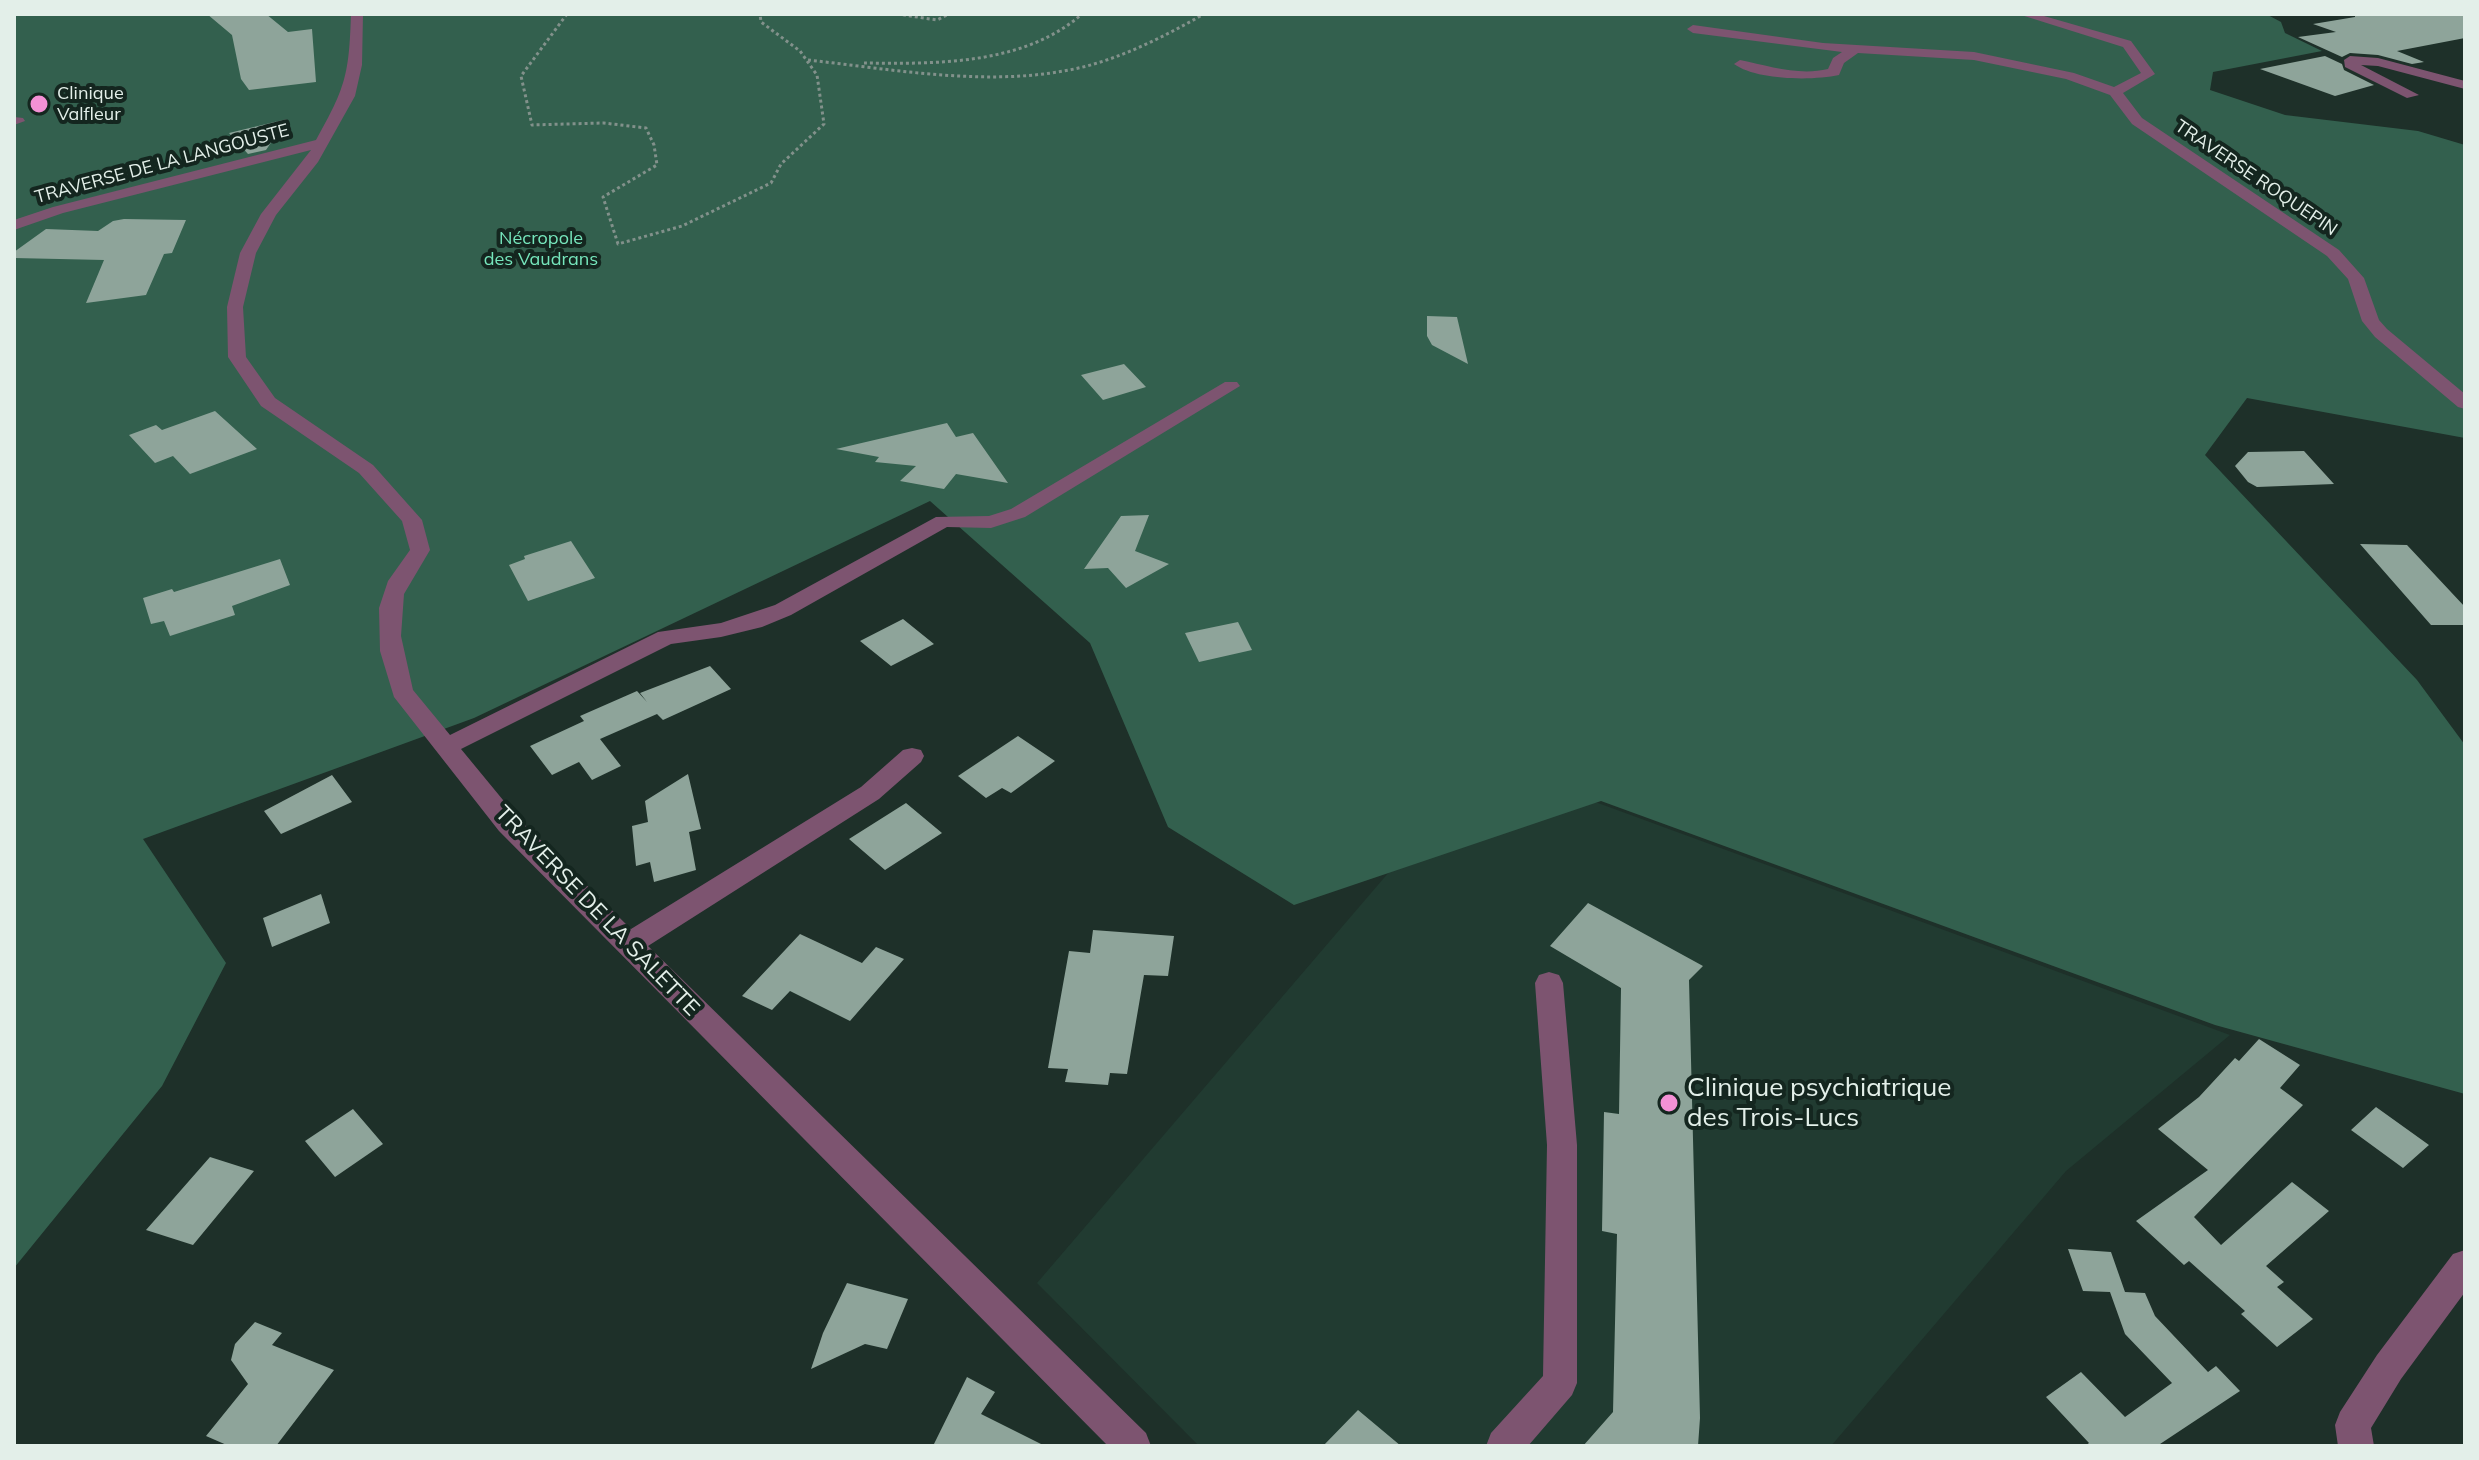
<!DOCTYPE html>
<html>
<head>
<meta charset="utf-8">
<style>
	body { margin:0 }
	#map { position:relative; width:2479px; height:1460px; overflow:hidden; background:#1e3029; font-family:Mulish,sans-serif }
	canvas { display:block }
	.frame { position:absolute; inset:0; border:16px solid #e3efe9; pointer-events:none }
</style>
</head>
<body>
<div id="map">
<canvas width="2479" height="1460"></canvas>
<div class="frame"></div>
</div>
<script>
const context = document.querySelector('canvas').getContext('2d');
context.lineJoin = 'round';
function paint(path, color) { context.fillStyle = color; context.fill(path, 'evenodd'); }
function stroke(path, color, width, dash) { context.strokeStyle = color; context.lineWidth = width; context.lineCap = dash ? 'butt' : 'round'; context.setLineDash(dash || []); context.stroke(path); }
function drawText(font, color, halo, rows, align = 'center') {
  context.font = font + ' Mulish,sans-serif'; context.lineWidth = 8; context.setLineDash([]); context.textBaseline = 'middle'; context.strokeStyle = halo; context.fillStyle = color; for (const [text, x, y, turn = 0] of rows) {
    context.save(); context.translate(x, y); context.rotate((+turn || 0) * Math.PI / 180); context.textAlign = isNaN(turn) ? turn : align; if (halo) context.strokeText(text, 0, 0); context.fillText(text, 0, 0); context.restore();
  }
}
paint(new Path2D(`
	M1473,774L1598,803L2230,1035L2066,1171L1831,1446H1199L1037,1283Z`), '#213b31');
paint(new Path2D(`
	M14,14H2266L2281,22L2285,33L2322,51L2213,72L2210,90L2285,115L2418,131L2465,145V438L2247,398L2205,455L2417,680L2465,745V1094L2215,1025L1601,801L1294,905L1168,827L1090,643L930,501L474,718L143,839L226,963L162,1086L14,1268Z`), '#33604e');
paint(new Path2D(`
	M207,14H266L288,32L312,29L316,82L249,90L241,79L232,35Z
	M2355,14H2465V38L2397,51L2424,62L2412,64L2378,55L2350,53L2342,57L2298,37L2336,32L2313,24L2355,17Z
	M2325,56L2342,64L2344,70L2374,85L2335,96L2260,69Z
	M287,119L266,150L248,154L229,133Z
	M124,219L186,220L172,253L164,254L146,295L86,303L104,260L14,258V252L46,229L98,231L113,221Z
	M1427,316L1457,317L1468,364L1432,345L1427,336Z
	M1124,364L1146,387L1103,400L1081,375Z
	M215,411L257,449L190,474L173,456L155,463L129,435L156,425L162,430Z
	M947,423L956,437L973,433L1008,483L956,474L944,489L900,481L916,466L875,462L879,457L836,449Z
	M2304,451L2334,484L2257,487L2248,482L2235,466L2248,452Z
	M1149,515L1135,551L1169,564L1126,588L1108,568L1084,569L1121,516Z
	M571,541L595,578L528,601L509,565L525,559L524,556Z
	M2360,544L2407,545L2465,607V625H2431Z
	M280,559L290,585L232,606L235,615L170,636L164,621L151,624L143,598L172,589L174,592Z
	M903,619L934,644L891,666L860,641Z
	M1238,622L1252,650L1199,662L1185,633Z
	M710,666L731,689L663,720L657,714L600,739L621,766L592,780L579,762L552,775L530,746L584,721L580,716L637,691L647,702L640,693Z
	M1018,736L1055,761L1011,793L1002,788L986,798L958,776Z
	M688,774L701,829L689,832L696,870L654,882L650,862L636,866L632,826L648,822L645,801Z
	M332,775L352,802L281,834L264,811Z
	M906,803L942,833L885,870L849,839Z
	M321,894L330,923L272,947L263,918Z
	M1588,903L1703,966L1689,980L1700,1418L1698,1446H1583L1613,1412L1617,1234L1602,1231L1604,1112L1619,1114L1621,988L1550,946Z
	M1093,930L1174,936L1168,976L1144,975L1127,1074L1110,1073L1108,1085L1065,1082L1068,1069L1048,1068L1069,951L1090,953Z
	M800,934L862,963L876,947L904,959L850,1021L790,991L772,1010L742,996Z
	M2259,1039L2300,1065L2280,1088L2303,1105L2194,1217L2221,1245L2292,1182L2329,1211L2266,1266L2284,1282L2277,1287L2313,1319L2277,1347L2241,1314L2245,1311L2189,1261L2184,1265L2136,1221L2208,1170L2158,1129L2199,1097L2235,1058L2239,1061Z
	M2376,1107L2429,1145L2403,1168L2351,1130Z
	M353,1109L383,1144L335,1177L305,1141Z
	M210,1157L254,1171L193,1245L146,1230Z
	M2068,1249L2111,1252L2125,1292L2145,1293L2155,1316L2208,1372L2216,1366L2240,1391L2157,1446H2085L2089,1443L2046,1397L2081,1372L2125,1417L2172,1383L2125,1334L2110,1292L2083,1291Z
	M847,1283L908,1299L887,1349L865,1344L811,1369L823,1333Z
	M255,1322L282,1333L272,1345L334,1370L276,1446H229L206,1436L248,1384L231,1360L235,1344Z
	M967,1377L995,1392L981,1414L1045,1446H933Z
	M1358,1410L1401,1446H1323Z`), '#8ea49a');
stroke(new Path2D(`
	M567,14L521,76L532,125L604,123L646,128L654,145L657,165L603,197L618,244L682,226L771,183L781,164L824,124L817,75L800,51L761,22L760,14
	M897,14L937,20L949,14
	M808,60C899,70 997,89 1087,66C1128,55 1167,35 1204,14
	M864,63C937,64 1024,65 1082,14`), '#82918b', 3, [3, 3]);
paint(new Path2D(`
	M351,14H363L362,65L355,96L318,162L276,215L256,253L243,307L246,357L275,398L373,465L422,520L430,550L404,594L401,636L413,690L450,735L658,632L721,623L775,605L936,517L989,516L1011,509L1225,382H1237L1240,386L1025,517L991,528L947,527L791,615L762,627L721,637L671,644L461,749L517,817L631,929L861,787L903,750L912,748L921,750L924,756L921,762L879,799L648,946L1146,1433L1151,1446H1108L499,831L394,697L380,651L379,608L388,581L410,550L402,521L359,473L261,406L228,357L227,307L240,253L261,214L311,150L63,213L14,230V220L53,207L316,140C346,87 349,74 351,14Z
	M2018,14H2037L2131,41L2155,74L2123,93L2142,118L2339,250L2364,278L2379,320L2387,329L2465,394V409L2458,407L2375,337L2362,321L2348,279L2327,256L2132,124L2110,95L2066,79L1974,60L1858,53L1844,63L1839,75C1811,81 1756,80 1734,64L1740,60C1769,66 1799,76 1828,69L1833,58L1842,52L1693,33L1687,29L1693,25L1823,43L1974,52L2074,73L2114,87L2141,73L2123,47Z
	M2350,56L2378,58L2465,81V89L2378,66L2361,65L2419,95L2407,98L2345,67L2344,60Z
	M14,117L23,118L25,121L14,125Z
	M1549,972L1559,975L1563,983L1577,1145V1383L1572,1395L1528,1446H1486L1491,1433L1543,1376L1547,1145L1535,983L1539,975Z
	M2465,1250V1292L2401,1379L2371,1428L2374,1446H2338L2335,1425L2340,1412L2377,1355L2453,1254Z`), '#7d5470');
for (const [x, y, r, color] of [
	[39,104,10,"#f391d5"],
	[1669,1103,10,"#f391d5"]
]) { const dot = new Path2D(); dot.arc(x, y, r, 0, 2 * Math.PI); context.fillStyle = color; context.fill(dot); stroke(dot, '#14261f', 3); }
drawText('18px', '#e3efe9', '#14261f', [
	["Clinique",57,94],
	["Valfleur",57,115]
], 'left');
drawText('18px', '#e3efe9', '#14261f', [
	["TRAVERSE DE LA LANGOUSTE",162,164,-15],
	["TRAVERSE ROQUEPIN",2256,178,34]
]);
drawText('18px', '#76e6bc', '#14261f', [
	["Nécropole",541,239],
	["des Vaudrans",541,260]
]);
drawText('22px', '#e3efe9', '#14261f', [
	["TRAVERSE DE LA SALETTE",597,911,46]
]);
drawText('26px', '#e3efe9', '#14261f', [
	["Clinique psychiatrique",1687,1088],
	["des Trois-Lucs",1687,1118]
], 'left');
</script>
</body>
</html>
